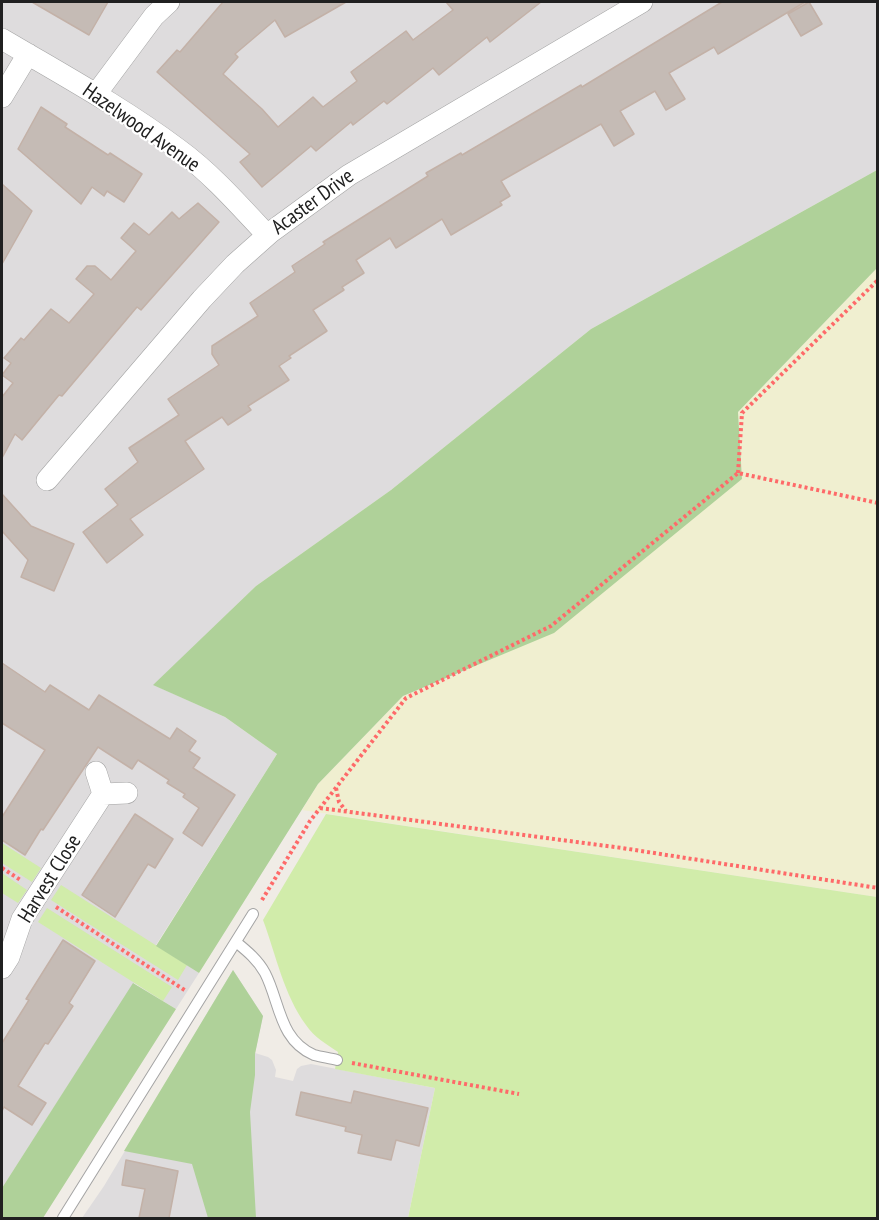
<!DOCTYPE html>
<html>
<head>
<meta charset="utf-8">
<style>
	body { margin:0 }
	#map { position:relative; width:879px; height:1220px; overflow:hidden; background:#f0ece6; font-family:"PT Sans Narrow",sans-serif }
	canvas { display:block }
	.frame { position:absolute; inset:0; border:3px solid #202020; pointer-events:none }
</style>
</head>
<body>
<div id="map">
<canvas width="879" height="1220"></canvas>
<div class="frame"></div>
</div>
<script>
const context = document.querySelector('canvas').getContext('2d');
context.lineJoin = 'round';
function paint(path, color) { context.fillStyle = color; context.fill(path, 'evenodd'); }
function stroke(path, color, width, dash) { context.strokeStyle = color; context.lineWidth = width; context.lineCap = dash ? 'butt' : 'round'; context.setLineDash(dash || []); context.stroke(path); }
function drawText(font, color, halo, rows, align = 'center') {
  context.font = font + ' "PT Sans Narrow",sans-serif'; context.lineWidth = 4.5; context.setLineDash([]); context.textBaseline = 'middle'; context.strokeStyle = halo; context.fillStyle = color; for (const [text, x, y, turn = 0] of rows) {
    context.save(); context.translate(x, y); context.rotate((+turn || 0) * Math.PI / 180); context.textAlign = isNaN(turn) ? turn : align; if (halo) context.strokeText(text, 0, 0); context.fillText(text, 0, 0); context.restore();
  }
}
paint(new Path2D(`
	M2,2H877V170L591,329L391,490L256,586L154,685L225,717L277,754L156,945L199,973L176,1009L134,983L2,1188Z
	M233,970L263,1016L255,1053L268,1057L272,1060L276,1070L275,1077L293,1081L297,1069L301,1066L311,1064L435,1088L408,1218H82L104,1186Z`), '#dedcdd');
paint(new Path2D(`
	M877,268V897L302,810L318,784L403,696L463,672L742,479L738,412Z`), '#f0efd0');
paint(new Path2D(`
	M326,814L877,897V1218H408L435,1088L335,1069L338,1052C326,1044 314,1037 306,1025C284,995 276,955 263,920Z
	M2,843L41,868L32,882L2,863Z
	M2,873L27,890L18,903L2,893Z
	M61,885L187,965L178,980L51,900Z
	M47,908L172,987L163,1001L38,922Z`), '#d1ecaa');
paint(new Path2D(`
	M877,170V268L738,412L742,479L554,633L403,696L318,784L199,973L156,946L277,754L225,717L153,685L256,586L391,490L591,329Z
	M233,970L263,1016L255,1054V1075L250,1112L256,1218H208L192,1164L124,1151Z
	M133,983L176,1009L43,1218H2V1188Z`), '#afd199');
const building = new Path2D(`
	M32,2H108L89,35Z
	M223,2H346L285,37L275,20L235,54L238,57L223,74L262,109L278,127L313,97L323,107L357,81L351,72L406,31L413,40L453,10L446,2H541L490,42L487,37L439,75L433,68L387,104L384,101L353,125L351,122L316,151L311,146L262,187L240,162L250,154L157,72L177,50L180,52Z
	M722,2H805L718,54L714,47L669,73L685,99L666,110L655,91L620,111L634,134L614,146L601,124L501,181L510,196L500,202L502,205L451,235L442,219L396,248L390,238L356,260L364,273L342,287L344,290L313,310L327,331L289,356L291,358L279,366L289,380L248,406L251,410L228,425L222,417L185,441L204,469L130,519L143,535L107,563L83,532L118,505L105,489L138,462L129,448L179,415L168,399L219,365L212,354V346L258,316L250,303L295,272L292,266L325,244L323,242L428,176L426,173L461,153L462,155L581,85L582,87Z
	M809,2L822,24L801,36L788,14Z
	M41,107L67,124L65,127L108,155L110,153L142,174L124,202L107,191L104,196L92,187L81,204L18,149Z
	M2,184L32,211L2,264Z
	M198,203L219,222L141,310L137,307L62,396L59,395L22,440L15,434L2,458V397L13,383L2,375L11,363L4,358L21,338L24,340L51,309L69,323L94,294L76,279L87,266H95L111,280L136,251L121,238L134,223L149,235L172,212L179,219Z
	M2,494L31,526L74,544L54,591L21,577L28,560L2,531Z
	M2,663L45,692L50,685L89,710L99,695L170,739L177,728L196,741L189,751L200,758L193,768L235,795L202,846L183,833L199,808L183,797L185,794L167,783L169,780L138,760L132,769L98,747L43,830L41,829L25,855L2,840V817L45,750L2,723Z
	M135,814L173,839L155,868L148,864L115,917L82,895Z
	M63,940L95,961L69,1003L73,1006L48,1044L45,1043L18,1086L46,1103L32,1125L4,1107L2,1111V1043L29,1000L26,999Z
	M354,1091L428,1108L419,1146L396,1140L391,1160L358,1153L362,1135L345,1131L346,1127L296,1115L301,1092L351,1103Z
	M126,1160L178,1171L169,1218H139L145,1189L122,1185Z`);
paint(building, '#c5bbb5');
stroke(building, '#c3b1a7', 1.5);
const lane = new Path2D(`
	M236,942C247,951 258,960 265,973C280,1002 279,1040 314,1055C321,1057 329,1058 337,1060
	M63,1218L253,914`);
const street = new Path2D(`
	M2,39C61,74 122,107 178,149C211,173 239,205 267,235
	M96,94L154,16L169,2
	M2,97L28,54
	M47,480L202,299L235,264L271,232L349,175L642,2
	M96,772L103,794L127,793
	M2,968L9,957L22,919L103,794`);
stroke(lane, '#a4a4a4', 12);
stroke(street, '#a4a4a4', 22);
stroke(new Path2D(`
	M738,473L742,413L878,280
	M336,788L339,802L346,811
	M320,808L622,848L878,888
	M2,868L22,881
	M262,900L310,821L406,698L551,626L738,473L878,503
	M56,907L186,991
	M352,1063L519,1094`), '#fe6a69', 4, [3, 3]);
stroke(lane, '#fff', 10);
stroke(street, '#fff', 21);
drawText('21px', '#202020', '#fff', [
	["Hazelwood Avenue",141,128,35],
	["Acaster Drive",313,202,-36],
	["Harvest Close",50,879,-58]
]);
</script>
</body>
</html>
